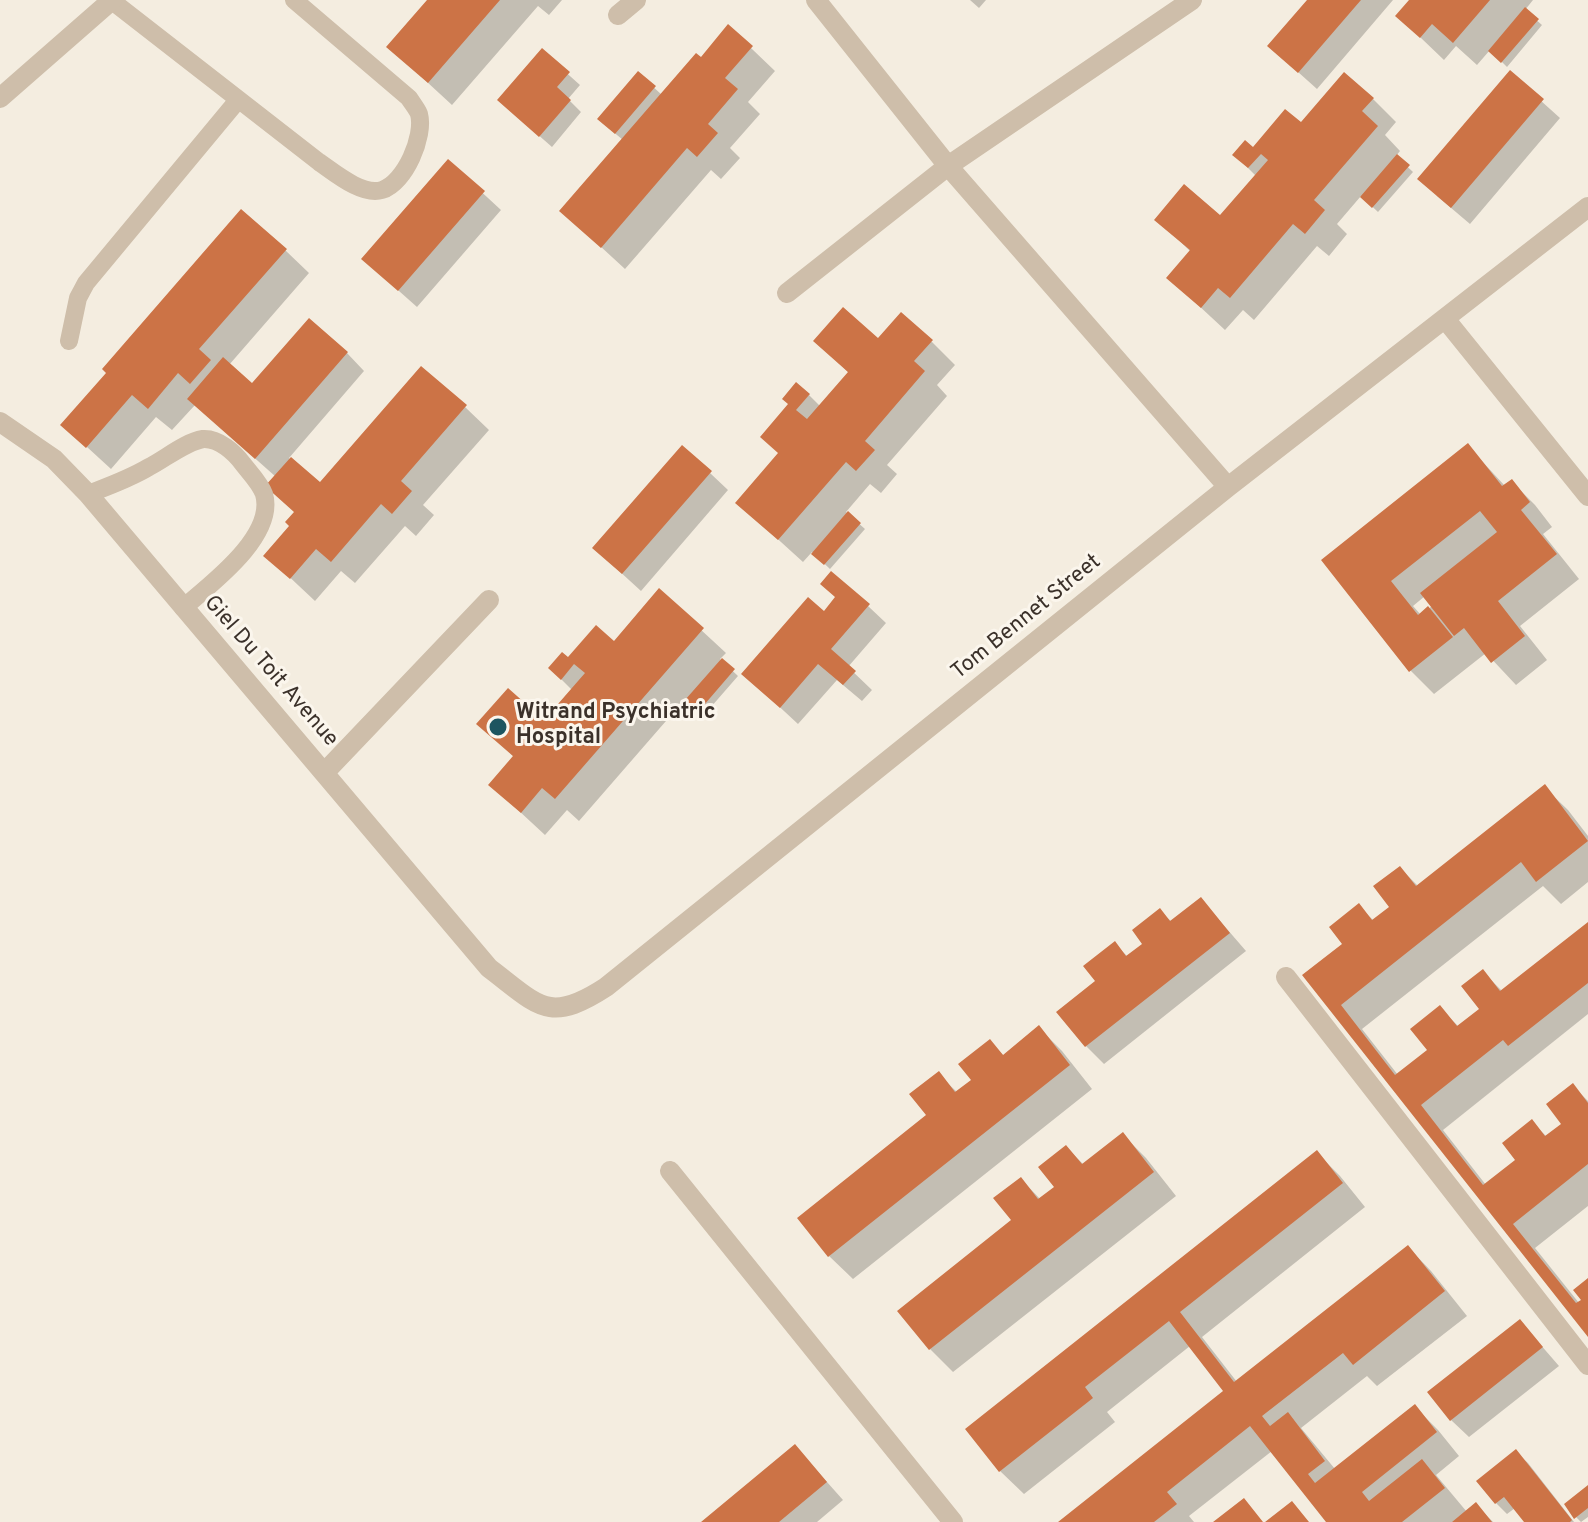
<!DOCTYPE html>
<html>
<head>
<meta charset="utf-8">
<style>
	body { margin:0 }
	canvas { display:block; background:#f4ede0 }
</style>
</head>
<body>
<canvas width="1588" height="1522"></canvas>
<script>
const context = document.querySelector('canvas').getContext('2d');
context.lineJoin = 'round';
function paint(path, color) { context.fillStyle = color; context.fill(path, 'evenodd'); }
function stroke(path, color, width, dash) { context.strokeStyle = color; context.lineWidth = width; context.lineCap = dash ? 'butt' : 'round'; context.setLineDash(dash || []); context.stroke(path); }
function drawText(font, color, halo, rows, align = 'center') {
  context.font = font + ' Overpass,sans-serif'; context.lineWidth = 6; context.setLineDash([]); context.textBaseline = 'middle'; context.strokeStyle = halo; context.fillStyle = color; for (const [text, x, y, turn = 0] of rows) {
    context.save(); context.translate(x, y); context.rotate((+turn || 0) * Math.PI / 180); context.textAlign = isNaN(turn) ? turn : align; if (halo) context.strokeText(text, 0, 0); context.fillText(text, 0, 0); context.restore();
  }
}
paint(new Path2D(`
	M429,0H562L549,15L538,6L452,105L389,47Z
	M970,0H986L979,8Z
	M1309,0H1393L1317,89L1269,46Z
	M1412,0H1533L1525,10L1542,25L1507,67L1490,50L1477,65L1456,46L1444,60L1398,16Z
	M729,27L775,71L748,102L760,114L730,148L740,158L721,179L711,170L625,269L562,211L623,140L611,130L638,73L662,95L701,60Z
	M542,51L580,85L568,99L581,112L552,147L511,111Z
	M1510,73L1560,118L1470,224L1437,196Z
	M1373,99L1396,122L1385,135L1400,151L1396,156L1413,172L1378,212L1361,196L1337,224L1347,234L1329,256L1317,246L1254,320L1243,310L1225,330L1169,278L1191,252L1157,219L1221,218L1257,177L1235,155L1253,149L1301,125Z
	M448,161L501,210L417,307L363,259Z
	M285,250L309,273L229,365L253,386L347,353L364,371L289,458L320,485L465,407L489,430L423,505L434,515L416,536L405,526L355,583L341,571L315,601L266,555L292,526L296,513L276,477L195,405L172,430L156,417L111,469L63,425Z
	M879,340L932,342L955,365L937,385L947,396L887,465L897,474L881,493L870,484L846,512L865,529L830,569L812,552L803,562L738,503L780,454L763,437L809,395L821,407L850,374L816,341Z
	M1468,446L1505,486L1511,481L1535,505L1552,527L1543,534L1579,579L1520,626L1547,660L1516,685L1486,653L1434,694L1411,671L1324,560ZM1425,596L1432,606L1421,615L1413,606Z
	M710,473L728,490L641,591L594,548Z
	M659,591L726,653L720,659L738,676L704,715L686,698L579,821L567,810L545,835L491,785L515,758L479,724L545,723L573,691L550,668L614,643Z
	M868,606L886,623L848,667L872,690L862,701L837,680L798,724L744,674L824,613Z
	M1544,787L1568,810L1588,836V882L1561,904L1543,886L1362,1029L1398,1075L1429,1050L1440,1008L1459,1027L1487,1021L1483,972L1503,992L1588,925V1014L1443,1130L1486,1185L1518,1160L1532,1122L1547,1137L1563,1124L1573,1086L1588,1101V1206L1535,1248L1579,1303L1584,1300L1588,1281V1334L1305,976L1345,944L1359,906L1374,921L1392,907L1400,868L1419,887Z
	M1201,899L1246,951L1104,1064L1086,1046L1098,981L1115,944L1128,957L1145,944L1160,911L1172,922Z
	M1039,1028L1062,1051L1092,1089L853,1279L829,1256L929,1116L938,1074L958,1093L974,1080L990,1041L1004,1056Z
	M1123,1135L1146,1158L1176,1196L953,1372L930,1349L1014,1221L1021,1179L1041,1200L1057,1187L1066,1147L1084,1165Z
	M1317,1153L1340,1176L1365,1207L1202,1337L1237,1382L1408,1247L1431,1271L1467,1316L1377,1386L1367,1376L1301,1428L1335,1469L1415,1407L1438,1430L1459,1456L1436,1475L1467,1512L1476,1505L1493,1522H1329L1272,1451L1189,1516L1194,1522H1061L1226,1391L1190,1346L1107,1412L1115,1422L1024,1494L1000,1471L968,1429Z
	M1520,1321L1559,1366L1469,1437L1451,1420Z
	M795,1446L843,1500L817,1522H705Z
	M1516,1452L1528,1463L1574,1522H1526L1515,1508L1507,1514L1496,1503Z
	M1588,1488V1517L1581,1522L1576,1517Z`), '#0003');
paint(new Path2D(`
	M427,0H500L428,83L386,47Z
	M1307,0H1361L1298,73L1267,46Z
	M1409,0H1490L1453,43L1432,24L1420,38L1395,16Z
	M1525,7L1539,19L1501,63L1488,51Z
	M728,24L753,46L725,78L738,89L708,124L718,133L697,157L687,148L601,248L559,211L696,53L701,57Z
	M542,48L570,72L557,87L571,100L539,137L497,100Z
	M1510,70L1544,99L1451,208L1417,179Z
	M638,71L656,86L615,134L597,119Z
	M1344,72L1374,98L1362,111L1378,126L1314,200L1325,210L1305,234L1293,224L1230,298L1218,288L1201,308L1166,278L1190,250L1154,220L1184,184L1220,215L1268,160L1261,154L1248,168L1232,155L1245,140L1253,147L1285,109L1301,122Z
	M1397,154L1410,165L1372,208L1360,197Z
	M448,159L485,191L398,291L361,259Z
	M241,209L287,249L199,349L211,360L190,384L178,373L148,409L132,395L86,448L60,425L106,373L102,369Z
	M843,307L878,338L901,312L933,340L914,361L925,371L865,441L875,450L856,471L846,462L778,540L735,503L778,453L760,437L788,404L782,399L796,382L810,394L796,410L807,419L848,372L813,341Z
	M309,318L348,352L255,459L187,399L223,357L252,383Z
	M421,366L467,405L401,481L412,491L392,514L381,504L331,562L316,549L290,579L263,556L289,526L285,522L294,512L265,486L291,457L320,482Z
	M1468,443L1502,486L1512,479L1530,502L1521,510L1557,554L1498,601L1525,636L1491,663L1464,628L1454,636L1420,593L1497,532L1480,511L1391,581L1418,615L1428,606L1453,637L1409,672L1321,560Z
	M682,445L712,471L622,574L592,548Z
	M848,511L861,523L824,565L811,554Z
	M831,571L870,604L831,649L856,671L843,685L818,664L780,708L741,674L808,597L824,611L835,597L820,584Z
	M659,588L704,628L555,799L542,788L521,813L488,785L513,756L476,724L508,688L544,720L585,673L574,664L561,680L548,668L562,652L568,657L596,625L614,641Z
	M722,658L735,669L698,712L685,700Z
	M1545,784L1588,841L1536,882L1521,862L1341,1005L1395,1075L1427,1050L1410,1029L1440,1005L1457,1026L1479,1009L1461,986L1483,969L1500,991L1588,922V983L1508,1046L1503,1040L1421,1105L1483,1185L1515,1160L1502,1143L1532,1119L1545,1136L1561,1124L1546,1104L1573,1083L1588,1103V1164L1513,1224L1576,1303L1581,1300L1573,1290L1588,1278V1337L1302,975L1342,944L1329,927L1359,903L1372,920L1389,907L1373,886L1400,866L1416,886Z
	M1201,897L1230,933L1085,1047L1056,1012L1095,981L1083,966L1115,941L1126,956L1142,944L1132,930L1160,908L1170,921Z
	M1039,1025L1070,1065L828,1257L797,1218L926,1115L909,1094L939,1071L955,1092L971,1080L958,1064L990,1039L1003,1055Z
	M1123,1132L1154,1172L929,1350L897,1311L1011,1220L993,1198L1021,1177L1038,1199L1054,1187L1038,1167L1066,1145L1082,1164Z
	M1317,1150L1343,1183L1180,1312L1234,1382L1408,1245L1445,1291L1353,1365L1343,1353L1262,1416L1270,1426L1288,1412L1325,1461L1308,1474L1315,1483L1415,1404L1437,1432L1362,1492L1369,1501L1422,1459L1445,1488L1402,1522H1326L1250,1426L1167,1492L1177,1504L1154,1522H1058L1223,1391L1169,1321L1085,1387L1093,1398L999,1472L965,1429Z
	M1520,1319L1543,1347L1450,1421L1427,1392Z
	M795,1444L827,1482L779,1522H701Z
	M1516,1449L1572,1520L1570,1522H1524L1504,1497L1495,1504L1476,1481Z
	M1588,1485V1508L1574,1519L1564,1504Z
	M1244,1498L1263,1522H1213Z
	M1292,1501L1309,1522H1265Z
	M1476,1502L1492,1522H1452Z`), '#cc7346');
stroke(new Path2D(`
	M112,1L319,162C335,173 362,196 382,190C405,183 425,136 419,114C417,109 412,103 409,98L294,0
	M69,341L78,298L86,283L238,100
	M88,494C109,486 129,479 149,467C165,459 185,442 203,439C219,438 235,453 243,464C250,473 260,483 264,494C276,536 211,584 183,608`), '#cebeaa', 18);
stroke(new Path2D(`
	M816,0L948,166L1228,487
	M618,15L636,0
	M0,98L112,0
	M787,293L948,166L1192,0
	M1446,320L1588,496
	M0,422L54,459L88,494L489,968C538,1005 548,1025 606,987L1228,487L1588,207
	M325,772L489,600
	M1286,977L1588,1365
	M670,1171L953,1522`), '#cebeaa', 20);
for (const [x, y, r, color] of [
	[498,727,10,"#1d5560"]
]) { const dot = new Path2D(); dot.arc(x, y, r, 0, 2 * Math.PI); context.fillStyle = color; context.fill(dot); stroke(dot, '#fbf6ed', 3); }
drawText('22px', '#3b312a', '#fbf6ed', [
	["Tom Bennet Street",1027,618,-39],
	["Giel Du Toit Avenue",270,672,49]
]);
drawText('bold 22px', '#3b312a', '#fbf6ed', [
	["Witrand Psychiatric",516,714],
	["Hospital",516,739]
], 'left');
</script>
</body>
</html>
